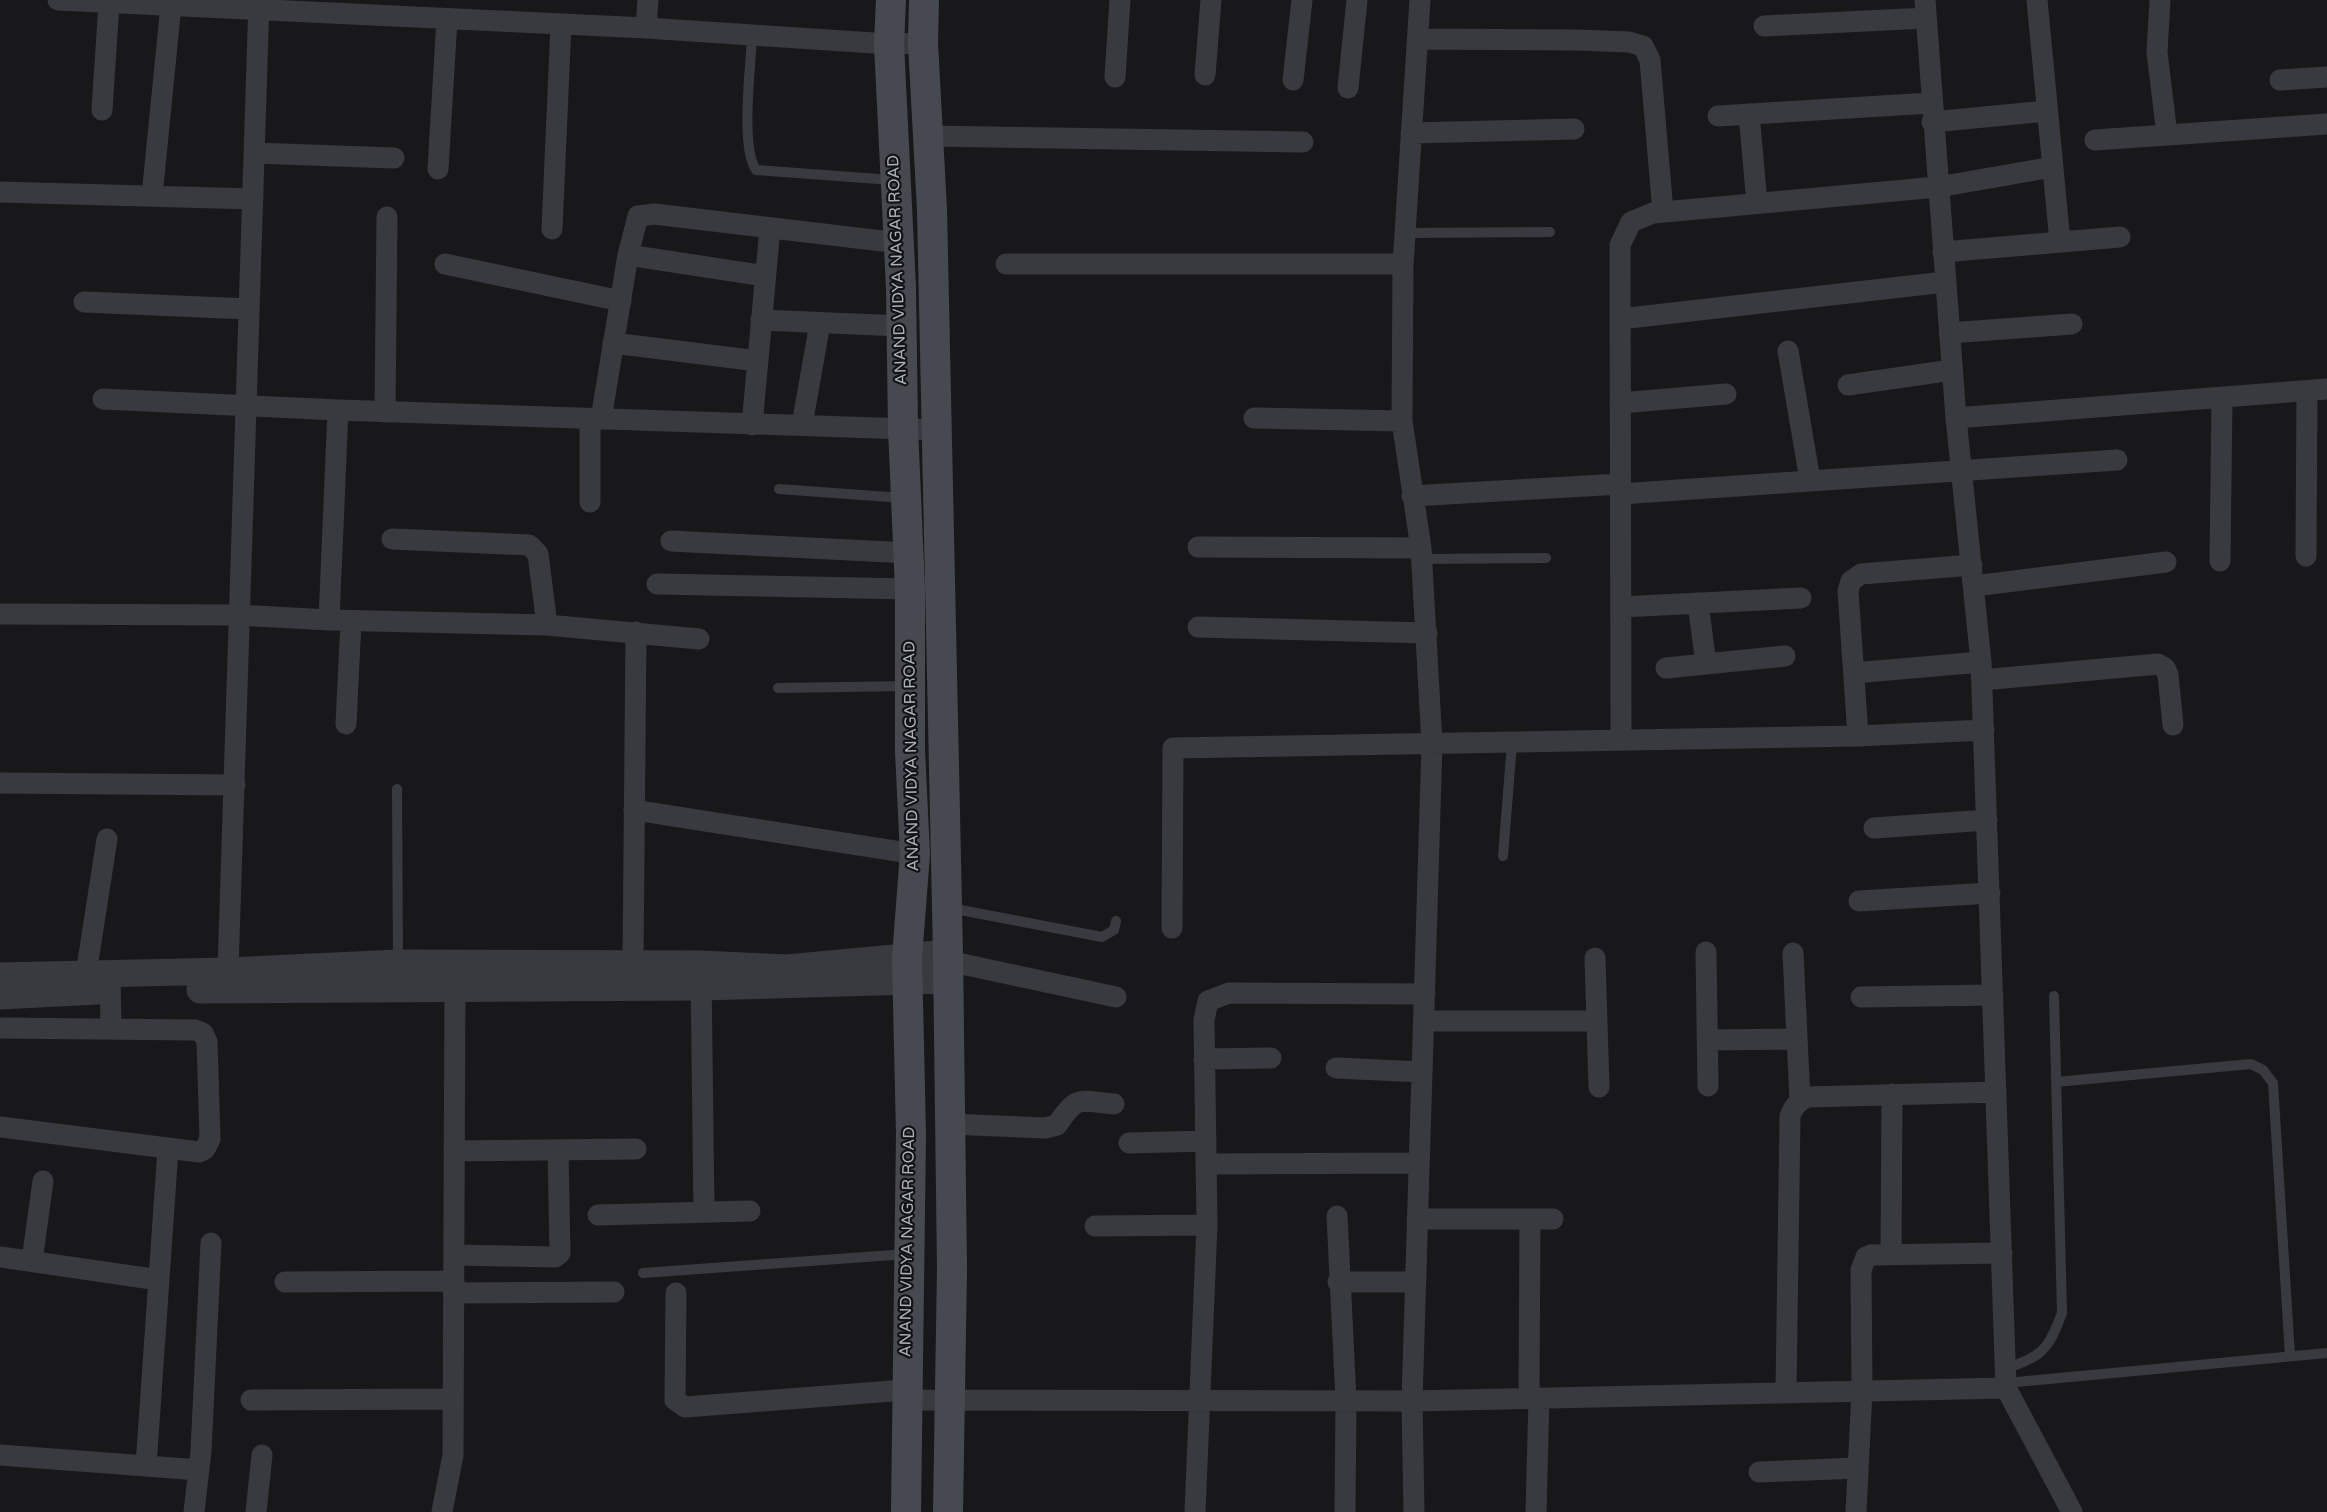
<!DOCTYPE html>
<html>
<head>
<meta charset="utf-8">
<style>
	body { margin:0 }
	canvas { display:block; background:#18181a }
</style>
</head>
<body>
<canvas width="2327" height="1512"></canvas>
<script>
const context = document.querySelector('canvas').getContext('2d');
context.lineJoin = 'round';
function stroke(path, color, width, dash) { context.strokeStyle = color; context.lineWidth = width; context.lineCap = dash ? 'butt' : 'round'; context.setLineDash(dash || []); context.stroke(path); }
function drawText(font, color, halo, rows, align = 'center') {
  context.font = font + ' "Varela Round",sans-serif'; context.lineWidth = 4.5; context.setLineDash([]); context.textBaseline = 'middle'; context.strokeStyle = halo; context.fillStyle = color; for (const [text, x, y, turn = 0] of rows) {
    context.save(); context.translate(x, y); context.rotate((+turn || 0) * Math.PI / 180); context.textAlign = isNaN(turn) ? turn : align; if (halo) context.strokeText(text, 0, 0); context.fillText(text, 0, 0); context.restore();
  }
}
stroke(new Path2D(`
	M752,35C751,66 740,146 756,170L892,180
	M1405,233L1550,232
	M779,489L903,498
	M1421,559L1546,558
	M778,688L910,686
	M397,789L398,963
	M1503,856L1512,743
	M950,908L1102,937L1114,930L1116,921
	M2056,1082L2251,1064L2263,1070L2273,1083L2290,1356
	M643,1273L907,1254
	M2005,1369C2042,1356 2048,1351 2062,1313L2054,996
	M2006,1383L2327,1353`), '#393a40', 10);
stroke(new Path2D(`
	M58,0L646,28L889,44L923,43
	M1925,0L1956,418L1981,662L2006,1388L2072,1512
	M2037,0L2060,242
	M2160,0L2157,52L2167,135
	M1764,26L1926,18
	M646,28L648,0
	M1418,39L1577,40L1629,42L1643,46L1650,60L1663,212
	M1205,75L1211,0
	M1115,77L1120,0
	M1293,80L1302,0
	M2280,80L2327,77
	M1348,88L1357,0
	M102,110L109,3
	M1749,114L1757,203
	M1718,116L1931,103
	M1932,122L2047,111
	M1411,133L1574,129
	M928,136L1303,142
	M2095,140L2327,124
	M254,153L394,158
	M438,169L447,19
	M0,192L253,199
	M152,196L171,5
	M552,229L561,24
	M1943,252L2120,237
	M628,255L765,276
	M445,264L621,301
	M1006,264H1403
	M84,302L249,309
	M1620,319L1945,282
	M761,320L901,326
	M1949,333L2072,324
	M613,343L758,361
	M1788,351L1810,480
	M1848,385L1952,370
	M103,399L338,410L937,430
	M1620,403L1726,394
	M385,412L387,217
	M1254,418L1402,421
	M1956,418L2327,389
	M590,419V502
	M601,419L628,255L638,216L654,214L899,243
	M752,425L770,228
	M802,425L820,323
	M1620,494L2117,460
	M1412,496L1620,484
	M392,539L529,545L538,554L547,625
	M671,541L909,553
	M1198,547L1421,548
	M2306,556L2307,391
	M2220,561L2222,397
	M657,584L910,589
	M1974,586L2166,562
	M1698,603L1706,664
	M1621,607L1801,598
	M0,614L237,615L329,620L547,625L699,639
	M329,620L338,410
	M1198,627L1427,633
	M1666,668L1785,656
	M1854,673L1981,662
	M1982,680L2158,664L2165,668L2168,675L2173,725
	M346,724L351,621
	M1858,736L1848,591L1851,581L1861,574L1972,565
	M1621,740L1620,245L1631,222L1653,213L1938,187L2053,167
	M0,783L235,785
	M634,810L915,854
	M1874,828L1987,820
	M1859,901L1990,893
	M1172,928L1173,748L1858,736L1984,730
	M1706,952L1708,1086
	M1793,953L1800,1100
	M1595,958L1599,1087
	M948,961L1116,997
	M633,964L636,632
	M228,971L259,0
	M110,973L111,1029
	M701,973L704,1212
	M86,974L107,839
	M1861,997L1993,995
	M1424,1021H1597
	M0,1028L195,1030L203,1033L207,1042L210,1139L205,1149L199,1152L0,1127
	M1707,1040L1797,1039
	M1204,1059L1271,1058
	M1336,1068L1422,1072
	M950,1124L1045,1128L1057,1125C1078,1094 1079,1101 1114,1104
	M1129,1143L1206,1141
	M454,1151L636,1149
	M1206,1164L1419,1163
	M598,1215L750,1211
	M1337,1216L1346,1400L1345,1512
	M1417,1219H1553
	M1095,1226L1207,1225
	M454,1255L555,1257L560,1253L558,1150
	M1891,1255L1892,1094
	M0,1257L159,1280
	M32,1261L43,1181
	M285,1282L454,1281
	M1338,1282H1416
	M454,1293L614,1292
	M676,1293L675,1400L685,1407L905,1390
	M1786,1392L1790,1116C1794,1106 1798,1101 1808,1097L1996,1092
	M1529,1398L1530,1219
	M251,1400L453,1399
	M906,1400L1412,1401L2006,1388
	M0,1455L199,1470
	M146,1466L168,1149
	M1759,1472L1858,1468
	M194,1512L201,1451L211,1243
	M256,1512L262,1455
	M442,1512L453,1455L455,974
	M1195,1512L1207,1225L1204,1020L1208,1001L1229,993L1425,994
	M1414,1512L1412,1401L1432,744L1421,548L1402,421L1403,264L1420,0
	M1536,1512L1539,1398
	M1856,1512L1862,1391L1861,1270L1866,1257L1871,1255L2002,1253`), '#393a40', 21);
stroke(new Path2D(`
	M0,976L228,971L398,963L701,964L787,968L948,953
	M200,990L702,987L948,980
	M0,996L98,991`), '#393a40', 27);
stroke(new Path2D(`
	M891,0L889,44L901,288L903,428L910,589V751L915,854L907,957L911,1134L906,1512
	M924,0L923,43L932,210L948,953L952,1269L948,1512`), '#464a50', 30);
drawText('16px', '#a9b1bb', '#131315', [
	["ANAND VIDYA NAGAR ROAD",898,270,-92],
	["ANAND VIDYA NAGAR ROAD",912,756,-91],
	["ANAND VIDYA NAGAR ROAD",908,1242,-89]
]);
</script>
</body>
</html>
